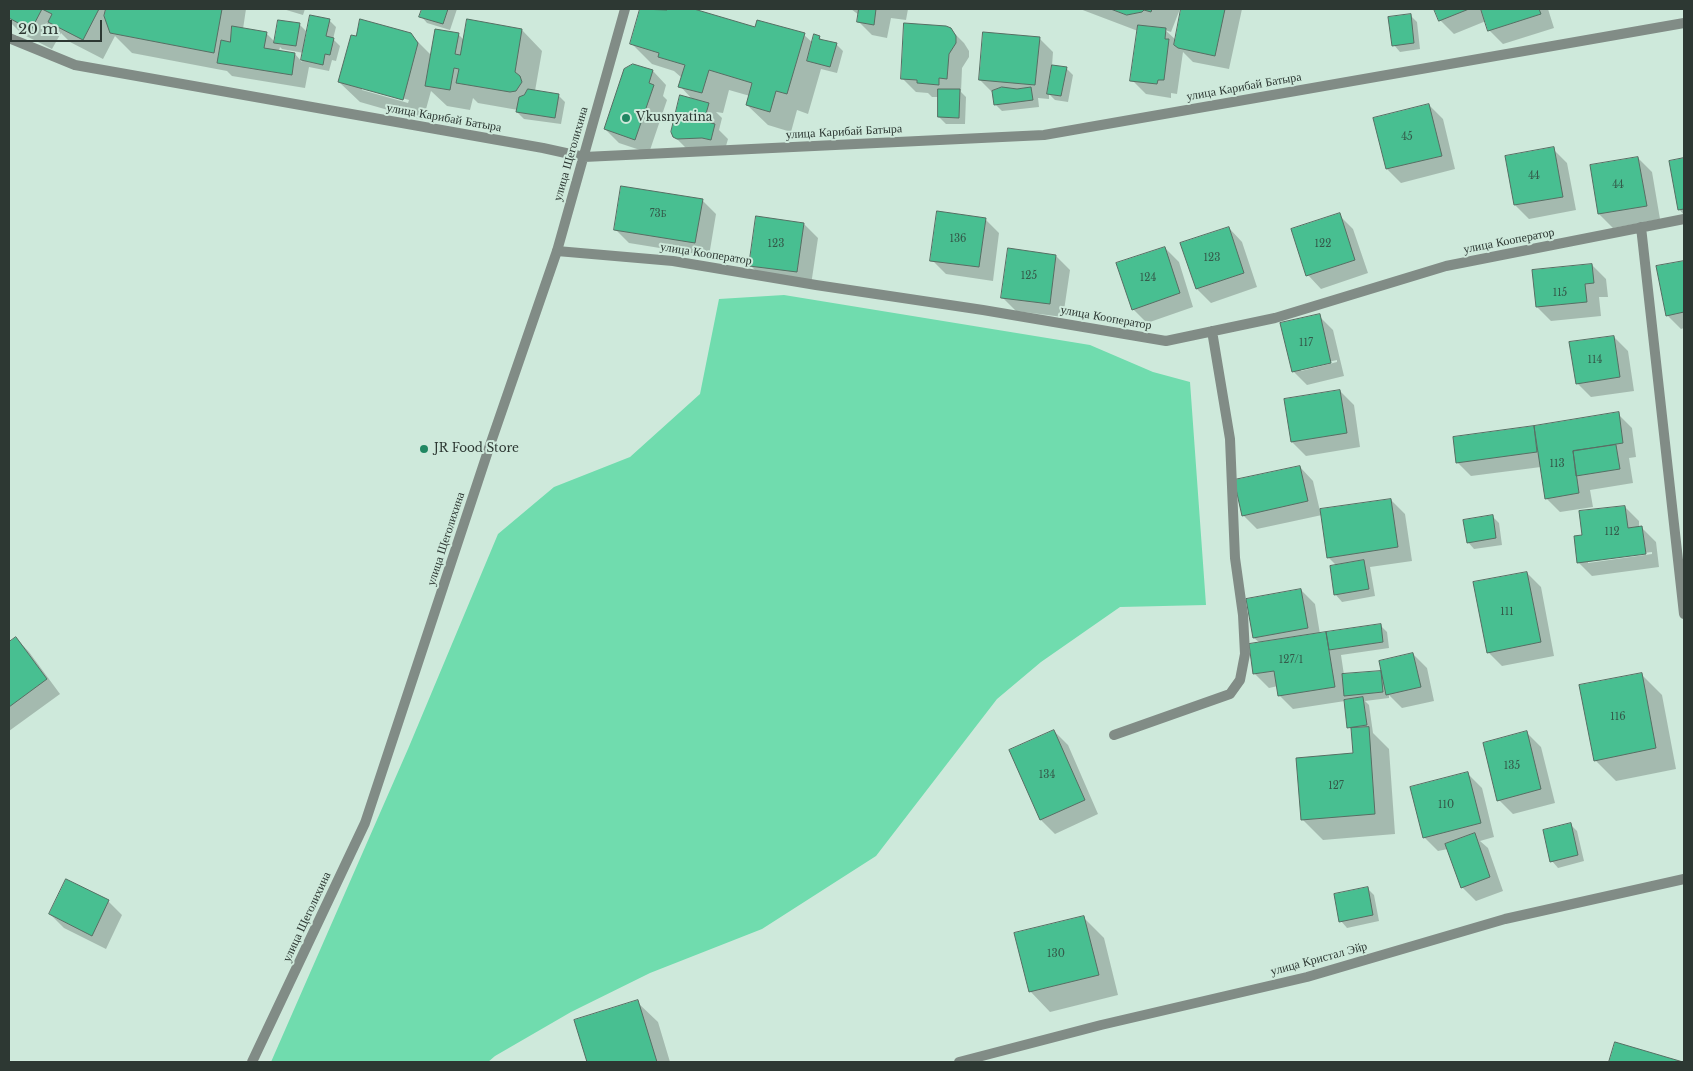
<!DOCTYPE html>
<html>
<head>
<meta charset="utf-8">
<style>
	body { margin:0 }
	#map { position:relative; width:1693px; height:1071px; overflow:hidden; background:#cee9db; font-family:"Libre Baskerville",serif }
	canvas { display:block }
	.frame { position:absolute; inset:0; border:10px solid #2d3833; pointer-events:none }
	.scale { position:absolute; left:10px; top:20px; width:92px; height:22px; box-sizing:border-box; border:2px solid #2d3833; border-top:0; padding-left:6px; font-size:15px; line-height:18px; white-space:nowrap; color:#2d3833; -webkit-text-stroke:4px #cee9db; paint-order:stroke }
</style>
</head>
<body>
<div id="map">
<canvas width="1693" height="1071"></canvas>
<div class="frame"></div>
<div class="scale">20 m</div>
</div>
<script>
const context = document.querySelector('canvas').getContext('2d');
context.lineJoin = 'round';
function paint(path, color) { context.fillStyle = color; context.fill(path, 'evenodd'); }
function stroke(path, color, width, dash) { context.strokeStyle = color; context.lineWidth = width; context.lineCap = dash ? 'butt' : 'round'; context.setLineDash(dash || []); context.stroke(path); }
function drawText(font, color, halo, rows, align = 'center') {
  context.font = font + ' "Libre Baskerville",serif'; context.lineWidth = 4; context.setLineDash([]); context.textBaseline = 'middle'; context.strokeStyle = halo; context.fillStyle = color; for (const [text, x, y, turn = 0] of rows) {
    context.save(); context.translate(x, y); context.rotate((+turn || 0) * Math.PI / 180); context.textAlign = isNaN(turn) ? turn : align; if (halo) context.strokeText(text, 0, 0); context.fillText(text, 0, 0); context.restore();
  }
}
paint(new Path2D(`
	M784,295L1090,345L1153,372L1190,382L1206,605L1120,607L1041,662L997,699L876,856L762,929L650,973L571,1012L495,1056L488,1062H271L408,749L498,534L554,487L630,457L700,394L719,299Z`), '#70dcae');
paint(new Path2D(`
	M9,9H246L243,29L266,33L276,43L299,24L306,31L305,39H307L329,20L336,27L333,39L340,46L336,61L332,60L329,71L309,67L305,88L232,76L227,71L132,53L115,36L103,59L70,42L61,33L52,49L22,34L9,21ZM280,47L282,49L304,53L302,62L295,54L279,51Z
	M283,9H305L303,15Z
	M423,9H457L450,30L427,23L421,16Z
	M642,9H657L668,12L669,9H689L756,28L804,35L813,43L819,37L823,41L836,44L843,51L837,73L821,69L808,114L797,110L791,132L768,125L747,105L750,96L729,90L723,113L716,112L722,118L719,130L728,139L724,153L688,150L674,136L693,100L680,86L682,78L674,71L652,64L632,44Z
	M851,9H908L906,20L891,18L887,38L872,35L858,21L859,15Z
	M1080,9H1180L1171,32L1165,30L1176,40L1183,9H1242L1229,69L1193,62L1183,52L1177,94L1171,93V98L1146,94L1132,80L1138,31Z
	M1436,9H1548L1554,28L1503,44L1489,30L1486,21L1454,34L1440,20Z
	M1410,15L1417,22L1420,49L1400,52L1394,45Z
	M950,29L964,43L969,51V57L962,68L961,92L966,97L965,124H946L939,117V97H932L928,93L916,92L902,78Z
	M522,30L542,51L535,91L558,95L565,102L561,124L524,119L517,112L518,110L478,103L473,98L470,110L447,106L431,91L423,120L360,102L339,82L410,34L432,56L458,34L464,40ZM362,87L409,100L408,103L362,90Z
	M1039,38L1053,52L1052,66L1066,68L1073,75L1068,102L1055,100L1049,94V99L1038,98L1039,107L1002,111L995,104L994,94L980,80Z
	M633,65L653,71L666,85L663,96L667,100L649,153L619,143L605,129L625,69Z
	M1429,105L1443,119L1455,169L1401,183L1387,169L1375,118Z
	M1553,149L1567,163L1576,210L1529,219L1515,205Z
	M1638,158L1652,172L1660,219L1613,228L1599,214L1591,166Z
	M1684,159V215L1679,209L1670,162Z
	M702,200L716,214L709,256L629,243L615,229Z
	M1339,215L1353,229L1368,273L1321,289L1308,275Z
	M985,219L999,233L993,281L946,274L932,260Z
	M804,224L818,238L811,285L764,279L750,265Z
	M1229,228L1242,242L1257,287L1211,303L1197,289Z
	M1165,248L1179,262L1193,307L1147,323L1133,309Z
	M1056,256L1070,270L1063,317L1016,311L1002,297Z
	M1684,262V328L1681,329L1667,315L1658,267Z
	M1592,265L1606,279L1608,297H1599L1601,316L1551,321L1537,307Z
	M1319,316L1333,330L1344,376L1307,385L1293,371ZM1337,360V362L1301,371V368Z
	M1614,337L1628,351L1634,391L1591,397L1577,383Z
	M1340,391L1354,405L1360,447L1306,456L1292,442L1286,400Z
	M1618,414L1632,428L1636,457L1629,458L1633,483L1590,490L1593,507L1560,512L1546,498L1541,467L1471,476L1457,462L1454,438Z
	M1300,467L1313,481L1320,511L1391,500L1405,514L1412,561L1370,567L1375,596L1342,602L1336,595L1337,566L1328,557L1322,515L1257,529L1243,515Z
	M1625,507L1639,521V528H1642L1656,542L1659,567L1592,576L1578,562L1584,536ZM1652,552V554L1588,563V560Z
	M1492,516L1499,523L1502,545L1474,549L1468,542Z
	M1527,573L1541,587L1554,656L1502,666L1488,652Z
	M1301,590L1315,604L1320,634L1380,625L1387,632L1389,648L1341,655L1344,675L1383,672L1413,654L1427,668L1434,701L1402,708L1389,695V698L1365,701L1369,705L1373,733L1389,749L1395,834L1323,840L1302,819L1355,754L1353,731L1349,727L1345,701L1293,709L1279,695L1278,686L1269,688L1255,674L1260,643L1254,638Z
	M16,638L29,652L60,694L9,731V643Z
	M1641,674L1662,695L1676,769L1616,781L1595,760Z
	M1054,731L1068,745L1098,814L1055,834L1041,820L1010,751Z
	M1527,733L1541,747L1555,803L1513,814L1499,800Z
	M1468,774L1482,788L1494,837L1480,841L1488,848L1503,891L1476,901L1462,887L1448,849L1438,851L1424,837Z
	M1570,824L1577,831L1584,861L1558,868L1552,861Z
	M1367,888L1374,895L1379,921L1347,928L1341,921Z
	M108,901L122,915L106,949L64,928L50,914Z
	M1083,917L1104,938L1118,995L1050,1012L1030,991Z
	M637,1002L658,1022L670,1062H588L576,1021Z
	M1616,1043L1679,1062H1610Z`), '#0003');
const building = new Path2D(`
	M9,9H99L83,40L48,22L52,14L42,9L31,30L9,18Z
	M106,9H222L214,53L110,33L104,16Z
	M422,9H448L443,24L419,17Z
	M640,9L667,10V9H694L755,27L757,20L805,33L787,94L776,91L770,112L746,105L752,83L709,70L702,93L678,87L685,65L658,57L659,53L630,44Z
	M859,9H876L874,25L857,22Z
	M1111,9H1152L1151,12L1144,10L1142,12L1127,15Z
	M1181,9H1225L1215,56L1178,48L1174,45Z
	M1434,9H1469L1439,21Z
	M1481,9H1539L1541,14L1488,31Z
	M1411,14L1414,43L1392,46L1388,17Z
	M310,15L330,19L326,36L334,38L330,55L325,54L323,65L301,60Z
	M360,19L411,33L418,43L403,100L338,82L351,35L356,36Z
	M467,19L522,29L515,72L520,76L522,82L516,91L510,92L456,83L459,69L454,68L450,90L425,86L435,29L459,33L455,54L460,55Z
	M278,20L300,23L296,46L274,43Z
	M904,23L946,26L951,28L956,36V43L949,54L947,79L939,78V85L917,83V80L901,79Z
	M1138,25L1166,28L1165,39H1169L1164,80H1158L1157,84L1130,81Z
	M232,26L267,32L264,48L295,53L292,75L217,63L221,40L230,42Z
	M983,32L1040,37L1035,85L979,80Z
	M814,34L820,36L819,39L837,43L830,67L807,61Z
	M633,64L653,70L649,83L654,85L635,140L604,129L624,69Z
	M1052,65L1067,67L1061,96L1047,94Z
	M1002,87L1017,89L1031,87L1033,100L994,105L992,91Z
	M528,89L559,94L555,118L516,112L519,97L524,95Z
	M938,89H960L959,118L938,117Z
	M680,95L709,103L704,121L715,124L711,140L702,138L677,139L673,137L671,132Z
	M1429,104L1442,156L1386,169L1373,118Z
	M1554,147L1563,197L1514,205L1505,156Z
	M1638,157L1647,206L1598,214L1590,165Z
	M1684,158V209L1678,210L1669,161Z
	M621,186L703,199L695,243L614,230Z
	M937,211L986,218L979,267L930,261Z
	M1340,213L1355,260L1306,276L1291,229Z
	M756,216L804,223L797,272L749,266Z
	M1229,227L1244,273L1196,289L1180,243Z
	M1165,247L1180,293L1132,310L1116,263Z
	M1008,248L1056,255L1050,304L1001,298Z
	M1684,261V312L1666,316L1656,266Z
	M1592,264L1594,283L1585,284L1587,302L1536,307L1532,270Z
	M1320,314L1331,363L1292,372L1280,323Z
	M1614,336L1620,377L1576,384L1569,342Z
	M1340,390L1347,433L1291,442L1284,399Z
	M1619,412L1623,443L1573,451L1579,493L1545,499L1534,426Z
	M1534,426L1537,452L1456,463L1453,437Z
	M1616,445L1620,469L1576,476L1573,451Z
	M1300,466L1308,501L1242,516L1234,480Z
	M1391,499L1398,547L1327,558L1320,509Z
	M1625,506L1628,528L1642,526L1646,554L1577,563L1574,536L1582,535L1579,511Z
	M1493,515L1496,538L1467,543L1463,520Z
	M1364,560L1369,589L1334,595L1330,566Z
	M1527,572L1541,642L1487,653L1473,582Z
	M1301,589L1308,628L1253,638L1246,599Z
	M1381,624L1383,642L1329,650L1326,632Z
	M1326,632L1335,687L1278,696L1274,671L1253,674L1249,644Z
	M16,637L47,679L9,707V642Z
	M1413,653L1421,687L1386,695L1379,661Z
	M1381,671L1383,692L1344,696L1342,674Z
	M1642,673L1656,748L1594,761L1579,685Z
	M1363,697L1367,725L1347,728L1344,700Z
	M1369,727L1375,814L1301,820L1296,758L1353,753L1351,728Z
	M1054,730L1085,800L1040,820L1009,750Z
	M1527,731L1541,789L1497,801L1483,743Z
	M1468,772L1481,823L1423,838L1410,787Z
	M1571,823L1578,855L1550,862L1543,830Z
	M1475,833L1490,877L1461,888L1445,844Z
	M66,879L109,900L92,936L49,914Z
	M1368,887L1373,915L1339,922L1334,894Z
	M1084,916L1099,975L1029,992L1014,933Z
	M638,1000L657,1062H587L574,1020Z
	M1615,1042L1683,1062H1609Z`);
paint(building, '#48bf91');
stroke(building, '#566e63', 1);
stroke(new Path2D(`
	M1641,227L1684,614
	M557,251L673,261L816,285L983,310L1166,341L1275,318L1446,266L1684,219
	M1114,735L1230,694L1240,680L1245,654L1243,615L1235,558L1230,439L1212,331
	M959,1062L1101,1025L1307,977L1505,919L1684,879`), '#818c86', 10);
stroke(new Path2D(`
	M9,38L75,65L543,148L584,157L1044,135L1684,23
	M252,1062L365,823L489,448L557,251L625,9`), '#818c86', 10);
for (const [x, y, r, color] of [
	[626,118,5,"#208762"],
	[424,449,5,"#208762"]
]) { const dot = new Path2D(); dot.arc(x, y, r, 0, 2 * Math.PI); context.fillStyle = color; context.fill(dot); stroke(dot, '#cee9db', 2); }
drawText('10px', '#345a4a', null, [
	["45",1407,137],
	["44",1534,176],
	["44",1618,185],
	["73Б",658,214],
	["136",958,239],
	["123",776,244],
	["122",1323,244],
	["123",1212,258],
	["125",1029,276],
	["124",1148,278],
	["115",1560,293],
	["117",1306,343],
	["114",1595,360],
	["113",1557,464],
	["112",1612,532],
	["111",1507,612],
	["127/1",1291,660],
	["116",1618,717],
	["135",1512,766],
	["134",1047,775],
	["127",1336,786],
	["110",1446,805],
	["130",1056,954]
]);
drawText('12px', '#2d3833', '#cee9db', [
	["улица Карибай Батыра",1244,87,-10],
	["улица Карибай Батыра",444,118,10],
	["улица Карибай Батыра",844,132,-3],
	["улица Щеголихина",571,154,-74],
	["улица Кооператор",1509,241,-11],
	["улица Кооператор",706,254,9],
	["улица Кооператор",1106,318,10],
	["улица Щеголихина",446,539,-72],
	["улица Щеголихина",307,917,-65],
	["улица Кристал Эйр",1319,959,-15]
]);
drawText('12px', '#2d3833', '#cee9db', [
	["Vkusnyatina",636,118],
	["JR Food Store",434,449]
], 'left');
</script>
</body>
</html>
